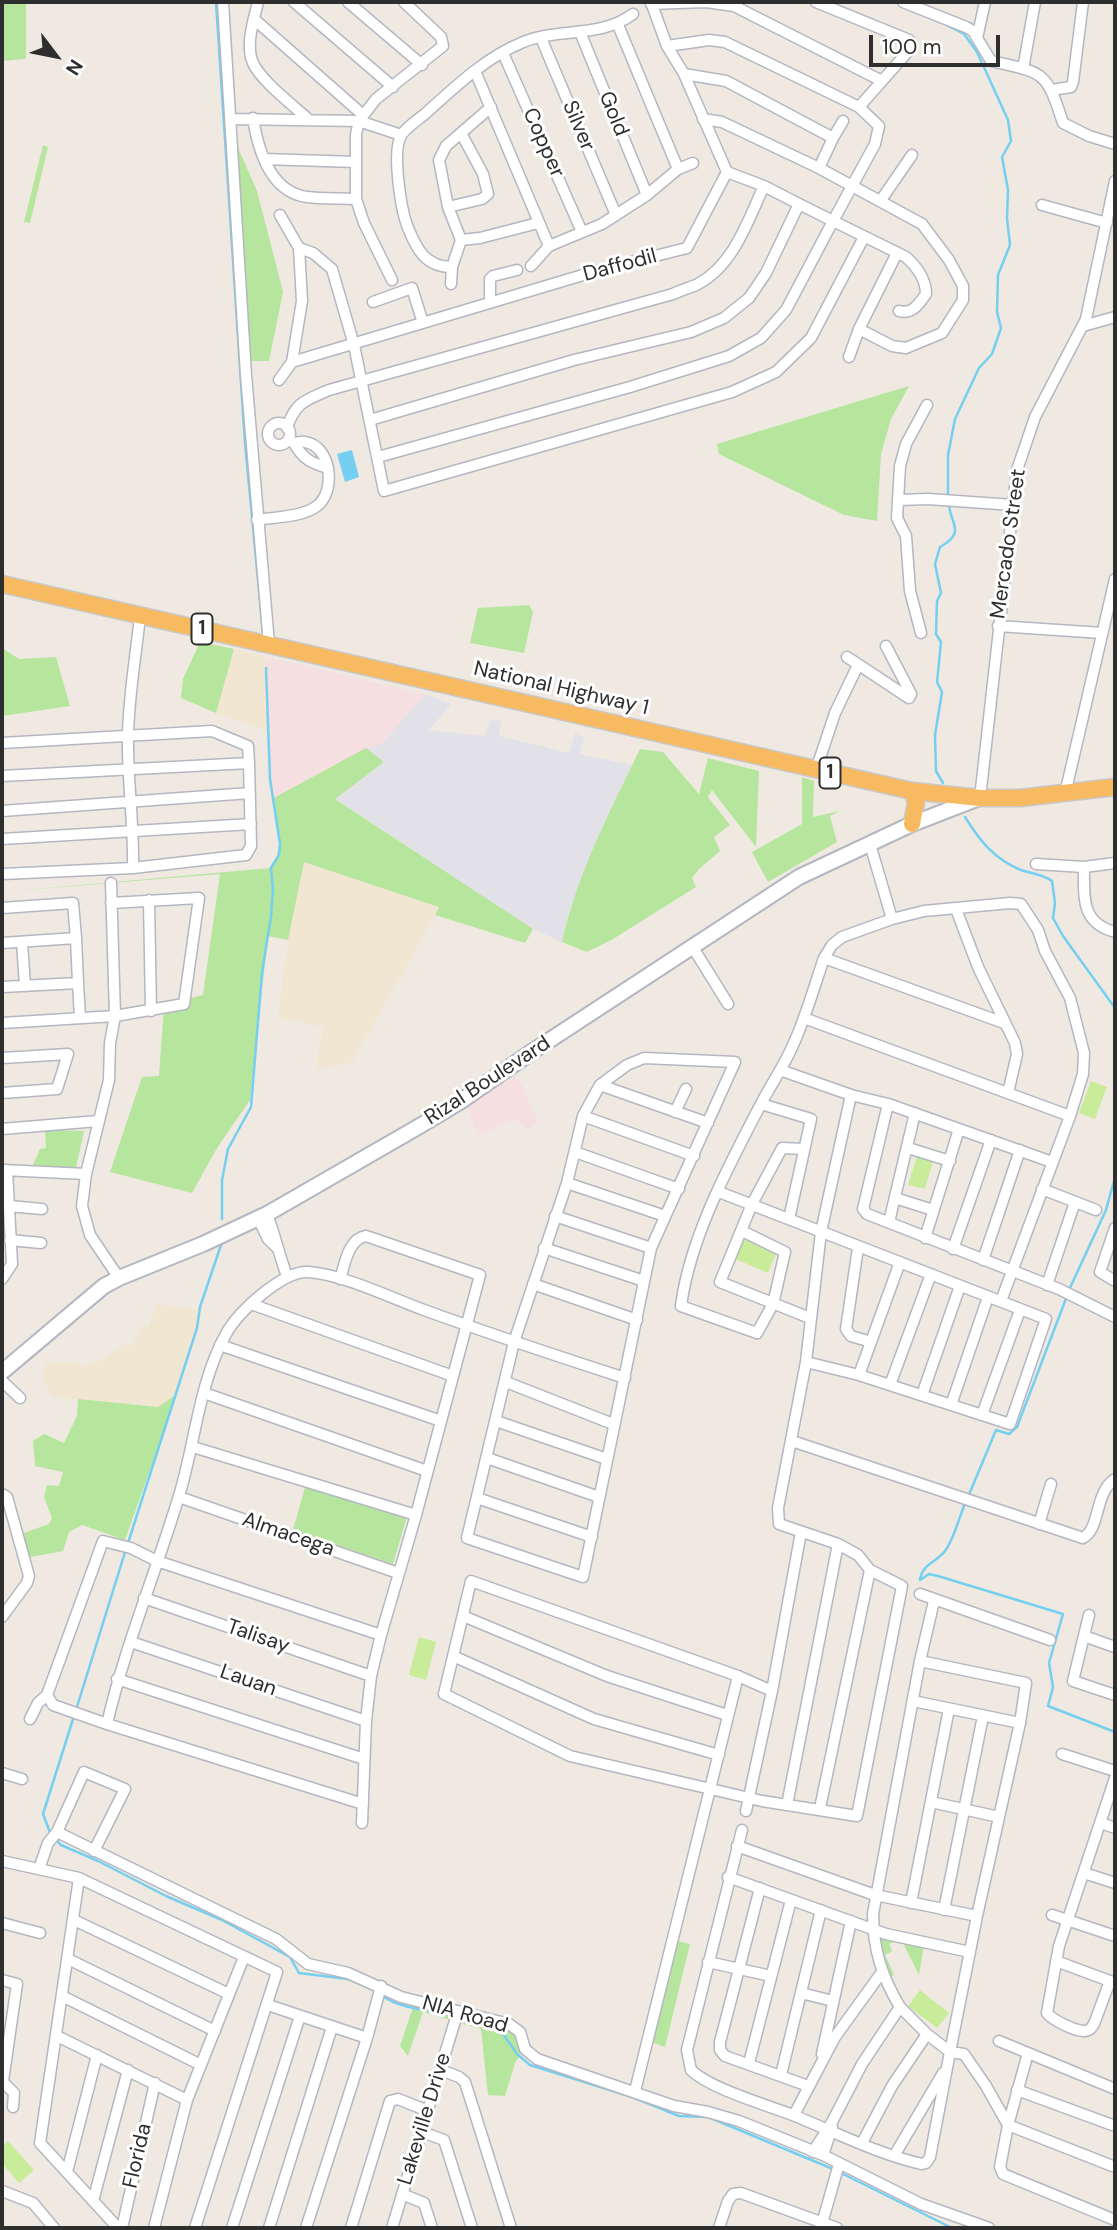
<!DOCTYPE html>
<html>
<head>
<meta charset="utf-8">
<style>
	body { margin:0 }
	#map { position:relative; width:1117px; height:2230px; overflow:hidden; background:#efe9e1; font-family:"DM Sans",sans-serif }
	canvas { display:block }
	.frame { position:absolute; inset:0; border:4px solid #2e2e2e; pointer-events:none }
	.north { position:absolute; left:21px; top:21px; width:70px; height:70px; -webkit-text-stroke:5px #fff; paint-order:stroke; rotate:122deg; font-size:19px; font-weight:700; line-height:28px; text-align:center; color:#2e2e2e }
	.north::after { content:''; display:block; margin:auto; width:24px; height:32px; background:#2e2e2e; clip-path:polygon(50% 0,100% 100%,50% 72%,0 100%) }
	.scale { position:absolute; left:869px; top:35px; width:131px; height:32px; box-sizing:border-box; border:4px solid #2e2e2e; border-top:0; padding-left:9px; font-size:21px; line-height:24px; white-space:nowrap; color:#2e2e2e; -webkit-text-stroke:5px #fff; paint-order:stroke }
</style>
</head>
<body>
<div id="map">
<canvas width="1117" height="2230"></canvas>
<div class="frame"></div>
<div class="north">N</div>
<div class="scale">100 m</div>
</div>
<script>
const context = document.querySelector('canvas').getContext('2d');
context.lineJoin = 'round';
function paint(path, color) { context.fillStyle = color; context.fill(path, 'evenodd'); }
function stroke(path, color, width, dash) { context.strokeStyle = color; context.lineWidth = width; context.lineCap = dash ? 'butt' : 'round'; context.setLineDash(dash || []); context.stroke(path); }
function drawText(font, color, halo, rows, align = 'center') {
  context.font = font + ' "DM Sans",sans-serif'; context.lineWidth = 6; context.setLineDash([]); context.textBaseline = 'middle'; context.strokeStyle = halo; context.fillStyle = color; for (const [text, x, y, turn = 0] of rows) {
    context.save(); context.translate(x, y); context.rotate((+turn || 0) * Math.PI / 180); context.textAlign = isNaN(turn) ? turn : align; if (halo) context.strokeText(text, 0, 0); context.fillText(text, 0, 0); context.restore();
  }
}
paint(new Path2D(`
	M425,694L451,704L429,730L485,736L490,720L501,721L499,736L569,753L575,733L584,738L580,754L632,765L602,827L568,914L562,942L533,929L334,798L384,762L366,748L383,742Z`), '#e3e1e8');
paint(new Path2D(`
	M234,649L265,657L268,731L216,713Z
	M304,861L440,907L352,1062L316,1069L323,1027L278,1017L288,940Z
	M157,1304L199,1310L197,1328L177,1394L159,1407L51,1397L44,1380V1363L78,1362L83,1367L108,1357L124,1342L129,1348L143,1325L149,1327Z`), '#f0e6d1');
paint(new Path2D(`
	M266,657L425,694L383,742L336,764L272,799Z
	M514,1075L522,1085L538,1122L528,1129L514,1119L479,1135L464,1101Z`), '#f5dfe0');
paint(new Path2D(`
	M2,2H26V59L2,61Z
	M233,136L257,191L283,292L269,361H248Z
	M43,145L48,147L30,223L24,222Z
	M909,386L891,419L881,454L877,521L844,515L719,454L717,444Z
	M529,605L533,612L524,653L470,643L478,608Z
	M200,642L234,649L216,713L181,698L183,679Z
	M2,648L19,659L56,657L70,706L2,716Z
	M366,748L384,762L335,799L533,929L525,943L435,915L439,907L304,862L288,940L268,936L250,1100L217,1148L192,1193L110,1172L142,1077L159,1076L164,1005L203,995L220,874L2,892L271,868C286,843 277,826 272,799Z
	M640,749L663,752L699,794L708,758L759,771L756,847L712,790L708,797L730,825L714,837L720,851L699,869L692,878L696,887L613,939L587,952L562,942C577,874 610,811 640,749Z
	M802,777L814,781L813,817L840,811L830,816L837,842L768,882L752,852L802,824Z
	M45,1130L84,1131L75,1172L33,1165L40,1149L46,1148Z
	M177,1394L125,1540L82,1525L69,1532L63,1551L25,1558L18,1535L49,1524L52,1518L44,1497L47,1485L59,1486L63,1472L35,1466L33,1441L44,1434L64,1443L77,1416L78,1399L158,1407Z
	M306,1484L407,1517L393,1564L293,1530Z
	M876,1929L925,1939L919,1975L901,1939L889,1944L892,1951L885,1955L894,1974L889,1979L883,1963L884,1955L879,1951Z
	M672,1940L690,1944L665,2047L649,2041Z
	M416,1998L512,2027L525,2048L515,2063L505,2096L488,2095L481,2029L423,2012L408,2056L400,2046Z`), '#b6e59e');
paint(new Path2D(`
	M1091,1081L1107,1087L1095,1119L1079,1113Z
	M917,1156L933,1161L925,1189L908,1185Z
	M742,1237L777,1251L768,1273L733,1258Z
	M419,1637L436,1642L426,1680L409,1675Z
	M920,1990L949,2013L937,2028L908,2006Z
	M8,2141L34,2170L19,2183L2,2163V2147Z`), '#c9ec9a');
paint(new Path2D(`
	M352,450L359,477L345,482L337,454Z`), '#75cff0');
stroke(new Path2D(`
	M216,2L245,443L263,633
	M939,21L964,34L977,52L1008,120L1011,141L1002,157L1008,190L1007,218L1010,245L998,275L997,312L1001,328L992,354L979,368L955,419L948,455V498
	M943,783L936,771L935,735L942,692L937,682L941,642L936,634L937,601L941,593L935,564L940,547C966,532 951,525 949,505
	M965,817C980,841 994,859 1021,870C1033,874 1042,874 1052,881L1055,903L1053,918L1063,936L1115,1008
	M222,1219V1180L228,1149L251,1107L262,973L271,916L273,890L271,868L279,855L280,844L270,779L266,668
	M1069,1290L1106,1210L1115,1177
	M968,1497L996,1430L1009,1434L1017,1427L1067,1296
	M965,1503C960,1516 953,1541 945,1551C937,1562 922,1564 920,1580L929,1574L938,1576L1063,1614L1049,1663L1053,1687L1048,1706L1115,1732
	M128,1543L197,1328L200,1307L222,1242
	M76,1710L126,1549
	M51,1835L43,1814L74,1716
	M56,1840L61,1845L98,1861L166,1896L222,1920L290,1957L299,1973L348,1979L360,1984
	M381,1995C400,2009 428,2010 453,2015
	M461,2017L483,2022L503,2034L517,2054L530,2065L632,2097L679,2116L708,2117L833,2169
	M839,2172L952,2228`), '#75cff0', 2.5);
const minor = new Path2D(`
	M223,2L246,375L269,644
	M258,2C254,19 245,45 253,63C261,81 293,105 308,119
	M294,2L393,87
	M348,2L422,65
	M816,2L909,40L912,44L911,48L882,81
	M903,2L966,27L973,31L977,38
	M985,2L977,38L991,61C1044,73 1046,70 1063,123L1089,136L1115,144
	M651,4L706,2L734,6L882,81L859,107
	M254,19L363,115
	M618,25L678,169
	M580,32L647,195
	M541,38L616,215
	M503,53L582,232
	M1023,69L1035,2
	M475,71L549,246
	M684,74L726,81L833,138L819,168
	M1052,90L1071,87L1073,82L1083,2
	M253,118C258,150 270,192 307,197C323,199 340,198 356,199
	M231,119L359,121L401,135
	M703,119L722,122L819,168L922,224L949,260L963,286V300L942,333L906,348L892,346L859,329
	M833,138L843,121
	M264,159L356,162
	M727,172L764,186L799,204
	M881,200L912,155
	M1042,205L1107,223
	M448,207L482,199L488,194L483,174L461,133
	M461,240L448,207L439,160L446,146L491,107
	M299,248L313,253L332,269L354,345L384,491L732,392L776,372L811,338L864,237
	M531,266L549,246L602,224L647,195L678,169L693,163
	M452,267C426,267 417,250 408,228C401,210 391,149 402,134C408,126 419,119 426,113C455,87 485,58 521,43C557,27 599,39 633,14
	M392,280L364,223L356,199V134L359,121L376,99L443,46L441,37L404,2
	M451,284L452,267L461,240L480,238L538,223
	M373,302L412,288L423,323
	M490,303V279L493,276L517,270
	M1083,326L1115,317
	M849,357L859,329L897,253
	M292,362L603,269L687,248L727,172L684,74L667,46L651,2
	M279,380L292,362L302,301L299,248L280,215
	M370,420L574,360L691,332L724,318L749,298L766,273L799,204L833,221L875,144L879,126L859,107L725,42L709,40L667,46
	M268 434a11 11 0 1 1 22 0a11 11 0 1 1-22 0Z
	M287,428C295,402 306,400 329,390L673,294C681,290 690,288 698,284C734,265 748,220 764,186
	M378,457L630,387L729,356L761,338L786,310L833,221L906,257C917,267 926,280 926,294C919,304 912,315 899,311
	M898,500L928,499L1013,505
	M257,520C275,517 303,517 317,506C336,492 332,446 305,442C301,441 297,443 294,443C303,459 311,463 328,468
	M998,626L1102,633
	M921,633L910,591L906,536L897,518L900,466L906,444L927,405
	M847,657L909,698L911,694L886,646
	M2,743L212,731L248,746L249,763
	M816,770L835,713L858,665
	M2,776L249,763L251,846L246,855L133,868C134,823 127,778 128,734C129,694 136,655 140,616
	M1065,794L1115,579
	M980,798L1017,470L1035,417L1086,319L1115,181
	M2,811L250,793
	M2,839L251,824
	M870,844L892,919
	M1036,864L1084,867L1115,863
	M1084,867C1084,898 1081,923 1115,932
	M2,874L133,868
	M111,883L115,1016L110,1043L109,1080L86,1174L82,1206L90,1235L119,1278
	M149,900L151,1011
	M2,908L73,903L76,938L2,943
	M956,909L978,967L1015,1043L1017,1054L1008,1093
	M76,938L78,983
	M22,942L25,986
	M692,946L728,1004
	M824,958L1004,1023
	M2,987L78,983L80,1018
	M804,1018L1070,1116
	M2,1023L115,1016L184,1004L199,898L111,903
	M2,1058L68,1054L57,1089L2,1093
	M644,1058L735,1062L651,1248L583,1577L467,1538L514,1342L567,1183L583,1116L600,1085L627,1065Z
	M780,1070L851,1095L888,1104L1052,1162
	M600,1085L708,1123
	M761,1104L811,1119L789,1219
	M888,1104L863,1209L867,1214L1059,1289L1115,1317
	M675,1112L686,1089
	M583,1116L694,1156
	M2,1129L98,1121
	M908,1148L950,1161
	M804,1149L782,1148L752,1204L720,1282L810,1318
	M575,1152L679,1189
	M3,1170L86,1174
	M567,1183L665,1216
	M1042,1189L1096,1210
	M719,1192L1046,1319L1010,1424L859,1375L806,1362
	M895,1198L933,1210
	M9,1206L42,1209
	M267,1214C275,1235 279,1255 287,1276
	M555,1216L651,1248
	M258,1218L268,1239L276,1247
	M889,1222L915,1113
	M1115,1228L1100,1272L1115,1281
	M742,1231L785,1252L773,1304L757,1333L681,1306C690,1237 730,1163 762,1102C772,1083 785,1064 793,1045C806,1017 814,987 824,958L832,945L842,937L892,919L924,911L1010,903L1021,904L1038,930L1045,951L1070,998L1084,1053L1083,1074L1070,1116L1001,1301
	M925,1238L959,1129
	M10,1240L41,1243
	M544,1248L644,1281
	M858,1248L846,1329L851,1336L871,1342
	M953,1249L991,1140
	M983,1260L1020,1150
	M2,1279L12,1264L7,1170
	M340,1279C345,1264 348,1239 366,1236L480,1275L416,1515L381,1635L371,1676L366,1721L362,1823
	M533,1284L637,1320
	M1047,1285L1075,1202
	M251,1304L453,1376
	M220,1345L441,1421
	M859,1375L900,1262
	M2,1381L20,1398
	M506,1382L613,1424
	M890,1385L931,1274
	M204,1393L427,1471
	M922,1395L960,1286
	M951,1405L988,1297
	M982,1415L1020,1310
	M496,1421L607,1459
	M792,1441L1083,1538C1101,1528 1094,1493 1115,1479
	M193,1447L416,1515
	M487,1458L599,1497
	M2,1494L7,1497L29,1576L27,1583L2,1617
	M179,1497L398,1573
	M477,1498L592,1537
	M1039,1524L1051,1484
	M920,1594L1050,1640
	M144,1598L371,1676
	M1089,1615L1073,1681L1115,1695
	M463,1616L607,1676L727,1715
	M1084,1636L1115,1647
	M131,1642L366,1721
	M453,1656L594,1719L719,1755
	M920,1661L1026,1683L1020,1723L977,1916L950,2052L964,2054L986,2086L1008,2125L1000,2167L1003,2174L1115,2220
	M117,1679L364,1759
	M772,1691L738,1676L471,1581L444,1694L570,1756L762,1801L857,1816L902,1586L870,1570L858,1555L838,1544L779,1524L778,1508L806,1362L821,1232L851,1095
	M913,1701L1020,1723
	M30,1719L38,1703L47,1695
	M107,1724C125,1646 156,1572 179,1496C195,1444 199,1382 226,1334C238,1312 282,1271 308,1272C342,1274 391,1298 424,1310C490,1334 557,1356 625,1378
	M1062,1754L1115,1771
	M2,1773L22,1779
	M931,1802L999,1817
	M363,1804L107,1724L53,1705L47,1695L103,1541L131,1548L157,1561L381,1635
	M787,1805L838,1544
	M820,1808L870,1570
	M746,1811L772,1691L801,1532
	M1101,1823L1115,1828
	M742,1830L687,2050L691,2070C711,2089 764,2104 790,2114C833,2131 877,2154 922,2164L926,2163L930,2157L950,2052L927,2034L900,2007L862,2064L832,2122L813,2152
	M57,1832L276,1939L308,1964L348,1973L401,1997L509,2024L520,2032L525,2049L537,2059L674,2106L708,2112L739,2121L823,2155L921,2204L989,2228
	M737,1846L875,1895L977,1916
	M2,1861L79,1878L277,1972L195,2228
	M39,1869L48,1843L57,1832L84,1772L125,1789L94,1851
	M1084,1873L1115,1883
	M728,1877L886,1934L970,1952
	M79,1878L40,2143L118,2228
	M760,1888L720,2042V2050L725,2056L808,2086
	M911,1903L949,1709
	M944,1910L983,1716
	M1052,1915L1115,1936
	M74,1920L229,1994
	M2,1923L40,1933
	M68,1959L215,2031
	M1056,1961L1115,1983
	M708,1962L771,1976
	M2,1980L17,1984L3,2081
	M1110,1981L1094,2024C1091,2028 1090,2031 1084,2031C1075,2031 1052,2020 1047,2013L1059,1946L1115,1778
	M801,1993L833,2001
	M62,1996L201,2065
	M268,2005L367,2038
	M900,2007C882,1977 873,1949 873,1914L920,1661L934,1601
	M57,2036L187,2100
	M999,2041L1115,2089
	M1028,2053L1008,2125L1115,2167
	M822,2054L851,1921
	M749,2063L791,1900
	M441,2070L459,2077L465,2082L511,2228
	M781,2075L821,1910
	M2,2081L14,2093L13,2107
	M1017,2090L1115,2126
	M635,2091L738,1676
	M794,2115L835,2037L882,1972
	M422,2132L444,2140L472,2228
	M862,2143L892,2086L927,2034
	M823,2155L832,2127
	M894,2156L943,2073
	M67,2172L97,2055
	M2,2191L33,2203L54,2228
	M402,2194L424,2203L432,2228
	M93,2201L128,2070
	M821,2227L839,2164
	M122,2228L155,2083
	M154,2228L187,2100L244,1957
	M232,2228L300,2016
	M269,2228L332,2027
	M306,2228L367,2038L381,1986
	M351,2228L390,2101L398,2099L428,2111
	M392,2228L458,2011
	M719,2228L728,2201L733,2194L741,2193L837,2228`);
const secondary = new Path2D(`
	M2,1372L104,1286L119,1278L203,1244L267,1214L418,1127L461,1101L533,1051L799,877L912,824L979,798`);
const trunk = new Path2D(`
	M2,584L912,791L980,798H1020L1115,787
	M912,791L916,802L912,824`);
stroke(minor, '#b4b7c1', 13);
stroke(secondary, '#b4b7c1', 18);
stroke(trunk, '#c9c9c9', 19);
stroke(minor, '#fff', 10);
stroke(secondary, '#fff', 14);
stroke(trunk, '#f8ba60', 16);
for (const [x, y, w] of [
	[202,629,21],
	[830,773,21]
]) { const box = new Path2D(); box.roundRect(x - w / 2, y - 15.5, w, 31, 5); context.fillStyle = '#fff'; context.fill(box); stroke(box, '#2e2e2e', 2); }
drawText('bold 19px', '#2e2e2e', null, [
	["1",202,629],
	["1",830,773]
]);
drawText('21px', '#2e2e2e', '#fff', [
	["Gold",613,114,68],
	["Silver",578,126,67],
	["Copper",543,143,66],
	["Daffodil",620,266,-15],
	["Mercado Street",1009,544,-82],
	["National Highway 1",561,689,13],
	["Rizal Boulevard",488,1081,-33],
	["Almacega",288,1535,19],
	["Talisay",258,1637,19],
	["Lauan",248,1681,19],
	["NIA Road",465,2015,16],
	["Lakeville Drive",425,2119,-73],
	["Florida",138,2156,-77]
]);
</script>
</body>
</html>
